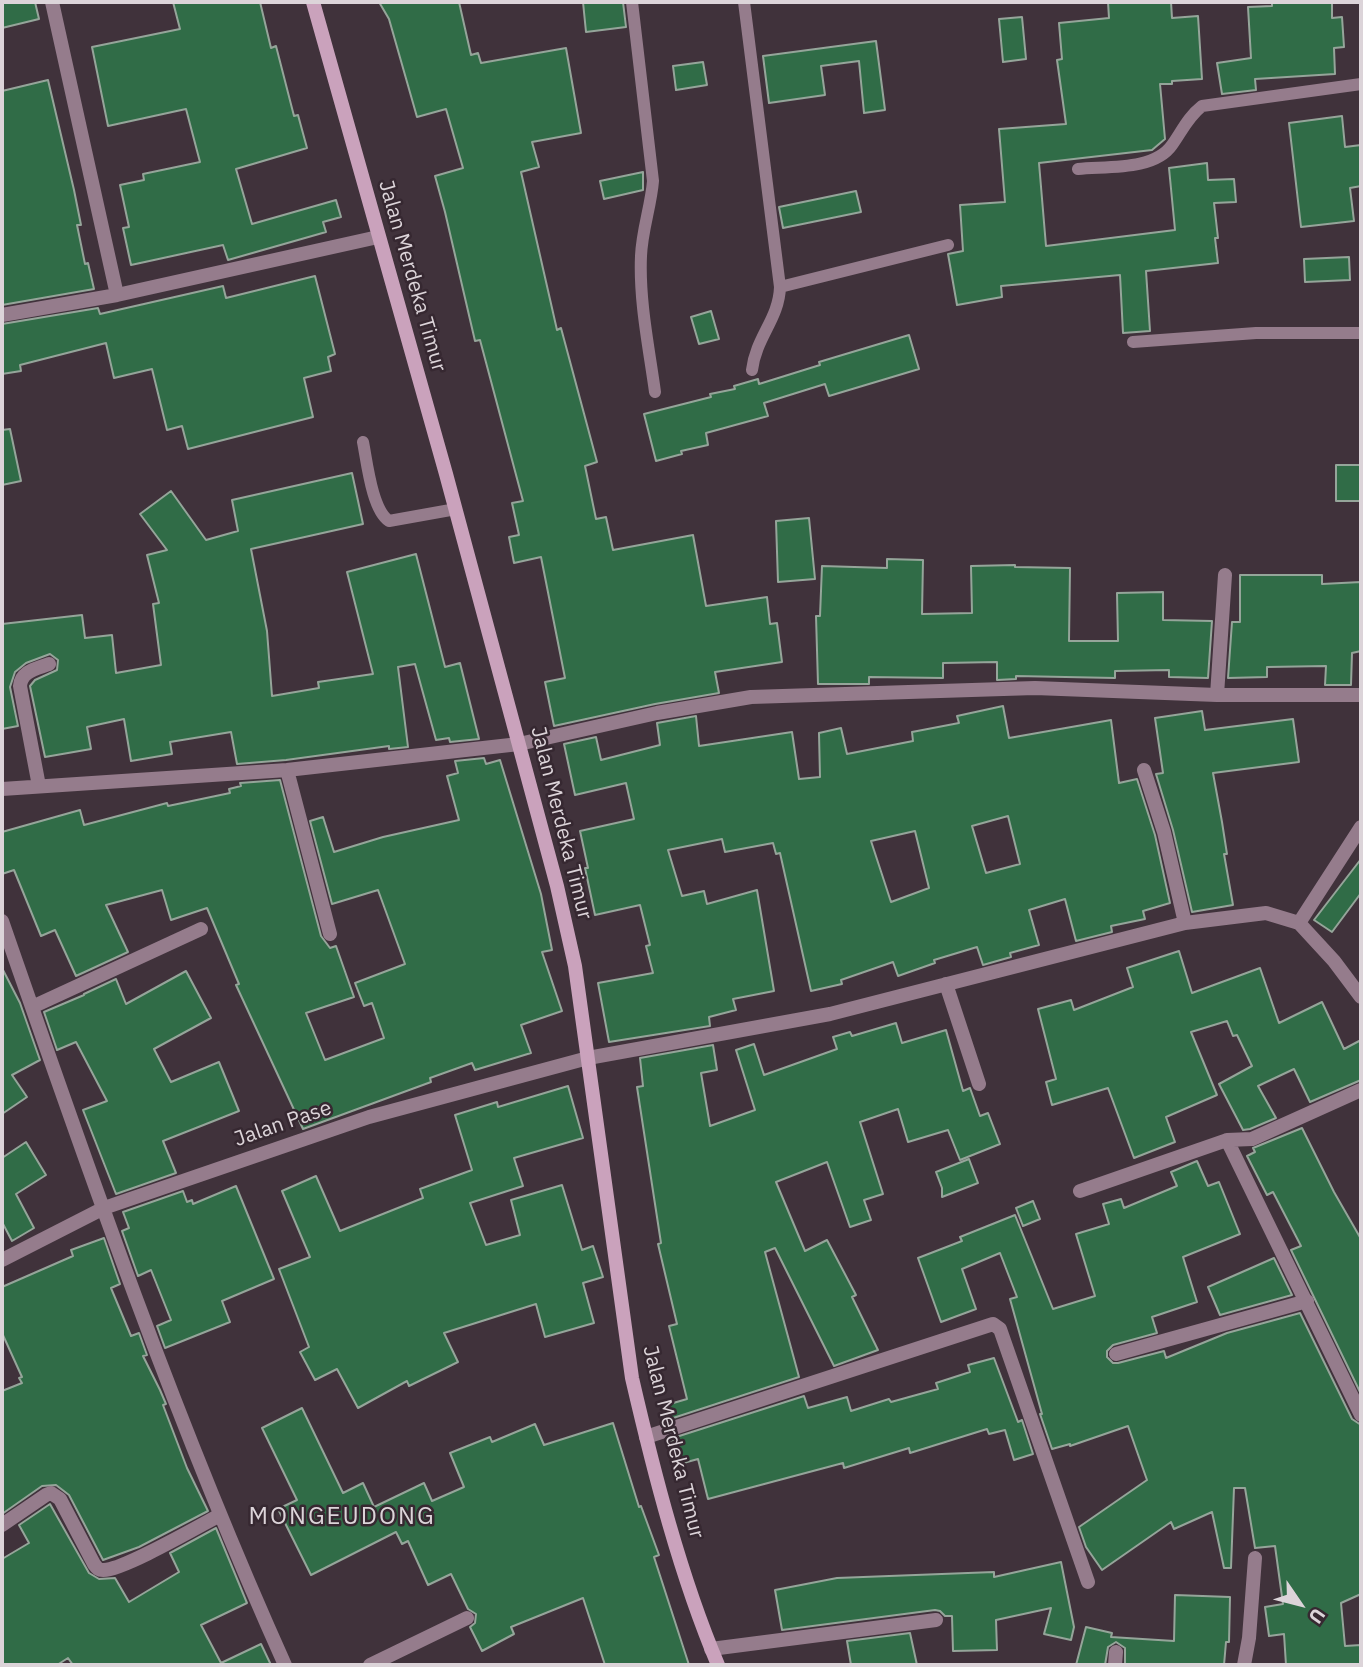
<!DOCTYPE html>
<html>
<head>
<meta charset="utf-8">
<style>
	body { margin:0 }
	#map { position:relative; width:1363px; height:1667px; overflow:hidden; background:#40323b; font-family:"IBM Plex Sans",sans-serif }
	canvas { display:block }
	.frame { position:absolute; inset:0; border:4px solid #dcd4d9; pointer-events:none }
	.north { position:absolute; left:1265px; top:1569px; width:70px; height:70px; -webkit-text-stroke:5px #362831; paint-order:stroke; rotate:125deg; font-size:19px; font-weight:700; line-height:28px; text-align:center; color:#dcd4d9 }
	.north::after { content:''; display:block; margin:auto; width:24px; height:32px; background:#dcd4d9; clip-path:polygon(50% 0,100% 100%,50% 72%,0 100%) }
</style>
</head>
<body>
<div id="map">
<canvas width="1363" height="1667"></canvas>
<div class="frame"></div>
<div class="north">U</div>
</div>
<script>
const context = document.querySelector('canvas').getContext('2d');
context.lineJoin = 'round';
function paint(path, color) { context.fillStyle = color; context.fill(path, 'evenodd'); }
function stroke(path, color, width, dash) { context.strokeStyle = color; context.lineWidth = width; context.lineCap = dash ? 'butt' : 'round'; context.setLineDash(dash || []); context.stroke(path); }
function drawText(font, color, halo, rows, align = 'center') {
  context.font = font + ' "IBM Plex Sans",sans-serif'; context.lineWidth = 5; context.setLineDash([]); context.textBaseline = 'middle'; context.strokeStyle = halo; context.fillStyle = color; for (const [text, x, y, turn = 0] of rows) {
    context.save(); context.translate(x, y); context.rotate((+turn || 0) * Math.PI / 180); context.textAlign = isNaN(turn) ? turn : align; if (halo) context.strokeText(text, 0, 0); context.fillText(text, 0, 0); context.restore();
  }
}
const building = new Path2D(`
	M2,2H35L39,19L2,28Z
	M173,2H260L271,48L276,46L294,116L298,115L307,148L236,169L252,224L336,200L341,217L323,222L326,232L228,260L223,245L131,265L123,228L129,227L120,185L144,180L143,174L200,162L186,109L108,126L92,47L180,29Z
	M379,2H459L471,55L478,53L481,63L566,48L581,133L532,142L539,167L521,172L557,330L561,328L597,462L585,466L596,519L606,517L613,550L693,535L706,606L767,597L770,624L777,623L782,662L715,672L719,693L655,704L554,726L545,682L565,678L541,557L514,563L509,537L519,535L512,503L523,501L480,340L475,341L445,212L435,176L463,168L446,109L417,117L389,19Z
	M583,2H623L626,27L586,32Z
	M1108,2H1171L1172,18L1198,16L1202,79L1172,81V84H1160L1165,139L1152,150L1039,163L1046,246L1175,230L1169,168L1207,163L1208,180L1234,179L1236,202L1214,203L1218,238H1215L1218,263L1146,271L1150,331L1123,333L1120,275L1001,286L1002,297L957,305L948,254L963,251L960,205L1005,202L999,129L1066,124L1057,60L1062,59L1059,23L1109,18Z
	M1272,2H1332V18L1342,17L1344,47L1334,48L1335,74L1255,79L1256,90L1222,94L1217,63L1251,58L1248,7L1272,6Z
	M1022,17L1026,59L1003,62L999,19Z
	M876,41L885,110L864,113L859,61L821,66L825,95L769,103L763,56Z
	M703,62L707,85L676,90L673,66Z
	M48,80L74,190L81,225H77L85,264L88,263L94,289L2,305V91Z
	M1342,116L1345,147L1361,145V186L1350,188L1354,221L1301,227L1289,123Z
	M643,172V190L604,199L600,181Z
	M856,191L861,212L783,228L779,207Z
	M1349,257L1350,280L1305,282L1304,259Z
	M315,276L335,354L328,357L331,371L304,378L313,417L188,449L182,426L167,430L152,369L114,378L106,343L20,365L21,371L2,374V324L98,308L100,314L223,286L226,298Z
	M711,311L719,339L699,344L691,317Z
	M909,335L919,369L829,396L825,384L764,403L768,416L706,433L708,445L681,451L682,454L656,461L644,414L711,397L710,394L735,389L734,386L758,379L759,384L820,365L819,362Z
	M10,429L21,481L2,485V430Z
	M1336,465H1361V501H1336Z
	M352,473L363,524L251,549L267,631L272,696L319,688L318,682L373,674L347,572L416,554L445,667L460,663L479,739L450,742L449,738L436,740L415,664L398,667L408,747L389,749V746L286,760L237,764L231,732L170,742L172,754L131,761L124,719L87,727L91,749L45,757L30,686L35,680L57,670L58,660L50,654L26,663L15,672L10,687L18,726L2,729V624L82,615L85,638L112,635L116,673L161,665L153,604L159,603L147,555L167,550L140,514L171,491L206,540L238,531L232,500Z
	M809,518L815,579L778,582L776,521Z
	M887,559L923,560L922,614L972,613L971,566L1015,565V567L1070,568L1069,641H1118L1117,593L1163,592V620L1212,621L1208,678L1169,677V670L1115,671V678L1016,676V679L997,680V662L943,663V678L869,677V684H818L816,616H820L822,566L887,568Z
	M1240,575H1322V584L1361,582V651L1352,653L1351,685H1325L1326,666L1267,667V677L1228,678L1232,622H1240Z
	M1003,706L1009,738L1111,720L1119,783L1137,779L1155,835L1170,903L1143,911L1145,919L1111,926L1112,932L1076,941L1065,899L1029,910L1039,945L1010,953L1011,957L983,965L977,947L934,960L935,963L898,976L893,962L841,980L842,984L811,991L780,853L776,854L773,843L725,852L722,839L668,850L682,896L704,891L707,904L757,890L774,991L733,999L736,1010L709,1017L710,1026L609,1042L598,983L653,973L646,946L650,945L640,905L595,915L585,868H588L580,831L634,819L626,783L575,795L564,744L596,737L601,760L660,745L657,723L696,716L699,746L792,732L799,779L820,777L819,733L841,728L847,754L913,741L912,732L959,723L957,716ZM1008,816L1020,864L986,873L972,826ZM915,831L929,888L891,902L871,841Z
	M1202,711L1205,730L1293,719L1299,762L1213,773L1222,822L1227,854H1224L1233,905L1192,912L1173,830L1156,774L1163,773L1155,718Z
	M484,758L486,764L500,760L541,894L552,950L542,952L562,1011L521,1025L531,1053L475,1070L472,1063L430,1078L431,1082L303,1129L236,985L239,984L207,908L171,920L162,890L106,905L128,952L76,976L55,930L41,936L14,870L2,874V832L80,810L84,825L167,803L168,806L230,793L229,789L241,786L240,783L280,780L321,936L330,948L336,946L354,997L306,1013L325,1060L384,1038L372,1003L364,1006L355,983L405,964L378,890L332,904L310,821L323,817L334,852L383,837L459,820L447,776L458,773L455,761Z
	M1361,859V893L1332,932L1314,920Z
	M1179,951L1192,993L1260,968L1279,1023L1322,1002L1344,1049L1361,1040V1080L1310,1102L1294,1069L1258,1086L1276,1118L1250,1129L1243,1130L1219,1084L1252,1066L1237,1035L1233,1036L1227,1021L1191,1032L1217,1095L1166,1117L1175,1142L1134,1158L1108,1088L1052,1105L1046,1082L1056,1079L1038,1009L1071,1000L1074,1010L1133,987L1127,968Z
	M2,968L20,1003L40,1060L12,1075L27,1097L2,1114Z
	M186,971L211,1018L154,1049L171,1082L219,1062L239,1111L163,1141L176,1173L116,1194L83,1110L107,1101L76,1042L57,1050L44,1012L84,995V994L116,979L126,1004Z
	M896,1023L902,1043L946,1030L963,1091L970,1088L980,1116L988,1113L1000,1144L960,1160L948,1130L908,1142L898,1109L860,1122L883,1194L864,1200L871,1220L850,1227L827,1162L776,1182L805,1251L827,1240L856,1295L852,1297L878,1350L834,1366L775,1248L765,1252L799,1377L667,1420L663,1406L687,1399L669,1326L677,1324L658,1244L661,1243L637,1087L643,1086L640,1058L713,1045L717,1070L701,1073L710,1126L755,1110L736,1050L754,1044L764,1075L837,1049L833,1037L850,1032L852,1036Z
	M568,1086L583,1138L514,1158L523,1186L470,1203L486,1245L520,1235L511,1200L562,1185L582,1250L593,1246L603,1277L583,1283L594,1323L545,1337L536,1304L444,1333L458,1362L409,1386L407,1381L358,1408L337,1369L315,1380L300,1352L309,1347L279,1269L310,1257L282,1191L316,1176L340,1231L423,1198L420,1189L472,1170L455,1115L497,1102L498,1107Z
	M1302,1128L1334,1192L1361,1239V1394L1291,1250L1301,1246L1273,1192L1267,1195L1247,1156L1255,1152L1253,1148Z
	M26,1142L46,1175L16,1194L34,1228L12,1241L2,1222V1158Z
	M969,1159L978,1183L942,1197V1188L936,1172Z
	M1197,1161L1208,1186L1219,1182L1240,1234L1183,1257L1197,1302L1152,1317L1157,1333L1113,1345L1107,1351V1357L1113,1363H1118L1164,1351L1166,1358L1227,1333L1300,1313L1352,1419L1361,1425V1594L1341,1603L1345,1646L1361,1645V1665H1286L1284,1634L1269,1636L1265,1607L1283,1604L1275,1546L1255,1548L1245,1488H1234L1231,1568H1224L1212,1512L1174,1529L1171,1522L1102,1570L1086,1547L1079,1527L1147,1480L1128,1426L1070,1446V1444L1052,1449L1040,1414H1042L1010,1299L1017,1297L1000,1253L962,1269L976,1309L941,1322L918,1258L962,1241L960,1237L1015,1215L1053,1309L1095,1296L1076,1234L1109,1224L1103,1204L1121,1199L1124,1208L1177,1186L1171,1172Z
	M236,1186L274,1279L222,1301L230,1322L165,1348L157,1326L171,1320L151,1270L138,1276L122,1231L129,1228L123,1212L183,1191L187,1202L192,1200L193,1204Z
	M1033,1201L1040,1219L1023,1226L1016,1208Z
	M104,1238L120,1284L111,1288L131,1336L139,1333L147,1355L143,1356L160,1390L166,1404L163,1405L187,1468L208,1511L139,1547L103,1560L69,1495L56,1485L42,1486L2,1514V1391L22,1383L19,1378L22,1377L2,1333V1287L73,1256L71,1250Z
	M1274,1258L1292,1295L1220,1315L1208,1287Z
	M994,1358L1018,1422L1022,1420L1033,1454L1014,1460L1005,1430L989,1434L987,1429L910,1453L909,1448L844,1468L843,1463L708,1499L698,1459L676,1465L670,1442H673V1438L804,1396L808,1408L847,1397L851,1411L889,1399L891,1402L938,1389L936,1383L970,1372L968,1365Z
	M302,1408L343,1493L363,1483L374,1507L424,1483L432,1501L464,1487L450,1453L490,1437L492,1442L535,1424L544,1445L613,1423L639,1507L641,1506L659,1555L654,1557L689,1665H605L583,1598L511,1627L514,1634L482,1651L470,1627L475,1623L476,1614L468,1609L451,1574L428,1585L408,1541L402,1544L396,1532L311,1575L278,1509L297,1500L262,1428Z
	M50,1504L89,1573L99,1579L115,1578L129,1602L179,1572L170,1553L216,1528L247,1603L201,1625L221,1663L261,1644L271,1665H73L68,1658L57,1665H2V1559L29,1543L19,1525Z
	M1061,1562L1074,1627L1071,1640L1044,1634L1051,1608L996,1620L997,1650L953,1651L952,1616H945L940,1611L935,1610L782,1630L775,1590L837,1578L994,1572V1577Z
	M1175,1595L1230,1597L1229,1642H1226L1224,1665H1125V1648L1116,1642L1108,1647L1105,1665H1076L1086,1627L1112,1633L1111,1637L1174,1641Z
	M910,1633L917,1665H851L847,1641Z`);
paint(building, '#306c47');
stroke(building, '#95a59a', 2);
stroke(new Path2D(`
	M632,2L653,181C651,206 642,230 641,256C639,301 649,348 655,392
	M744,2L780,287C779,319 756,337 752,370
	M1078,169C1106,166 1154,171 1172,145C1182,131 1188,117 1202,106L1361,84
	M780,287L948,245
	M1133,342L1256,333H1361
	M363,442C367,462 372,510 389,521L456,509`), '#957c8c', 12);
stroke(new Path2D(`
	M52,2L117,295
	M2,315L117,295L378,237
	M1217,695L1225,575
	M287,770L330,934
	M1144,770L1164,832L1185,923
	M39,786L20,686C21,671 36,669 49,664
	M2,789L287,770L519,744L657,713L751,697L1035,688L1217,695H1361
	M2,921C89,1172 176,1423 285,1665
	M1299,923L1361,827
	M946,984L979,1084
	M32,1007L201,929
	M1227,1140L1252,1139L1361,1090
	M1080,1191L1227,1140L1361,1415
	M2,1260L104,1208L369,1117L588,1058L830,1014L1185,923L1266,913L1299,923L1334,961L1361,997
	M1116,1354L1307,1301
	M646,1437L993,1324L1000,1329L1088,1582
	M2,1525L46,1495L51,1493L60,1499L94,1564C97,1568 98,1570 103,1570C122,1571 199,1526 220,1515
	M711,1649L936,1620
	M370,1665L467,1618
	M1115,1665L1116,1652
	M1244,1665L1249,1638L1255,1558`), '#957c8c', 14);
stroke(new Path2D(`
	M313,2L446,474L557,886L575,966L632,1378C654,1473 680,1575 718,1665`), '#caa2bc', 14);
drawText('21px', '#dcd4d9', '#362831', [
	["Jalan Merdeka Timur",412,276,74],
	["Jalan Merdeka Timur",561,823,76],
	["Jalan Pase",283,1124,-19],
	["Jalan Merdeka Timur",673,1442,76]
]);
context.letterSpacing = '2px';
drawText('24px', '#dcd4d9', '#362831', [
	["MONGEUDONG",342,1517]
]);
context.letterSpacing = '0px';
</script>
</body>
</html>
